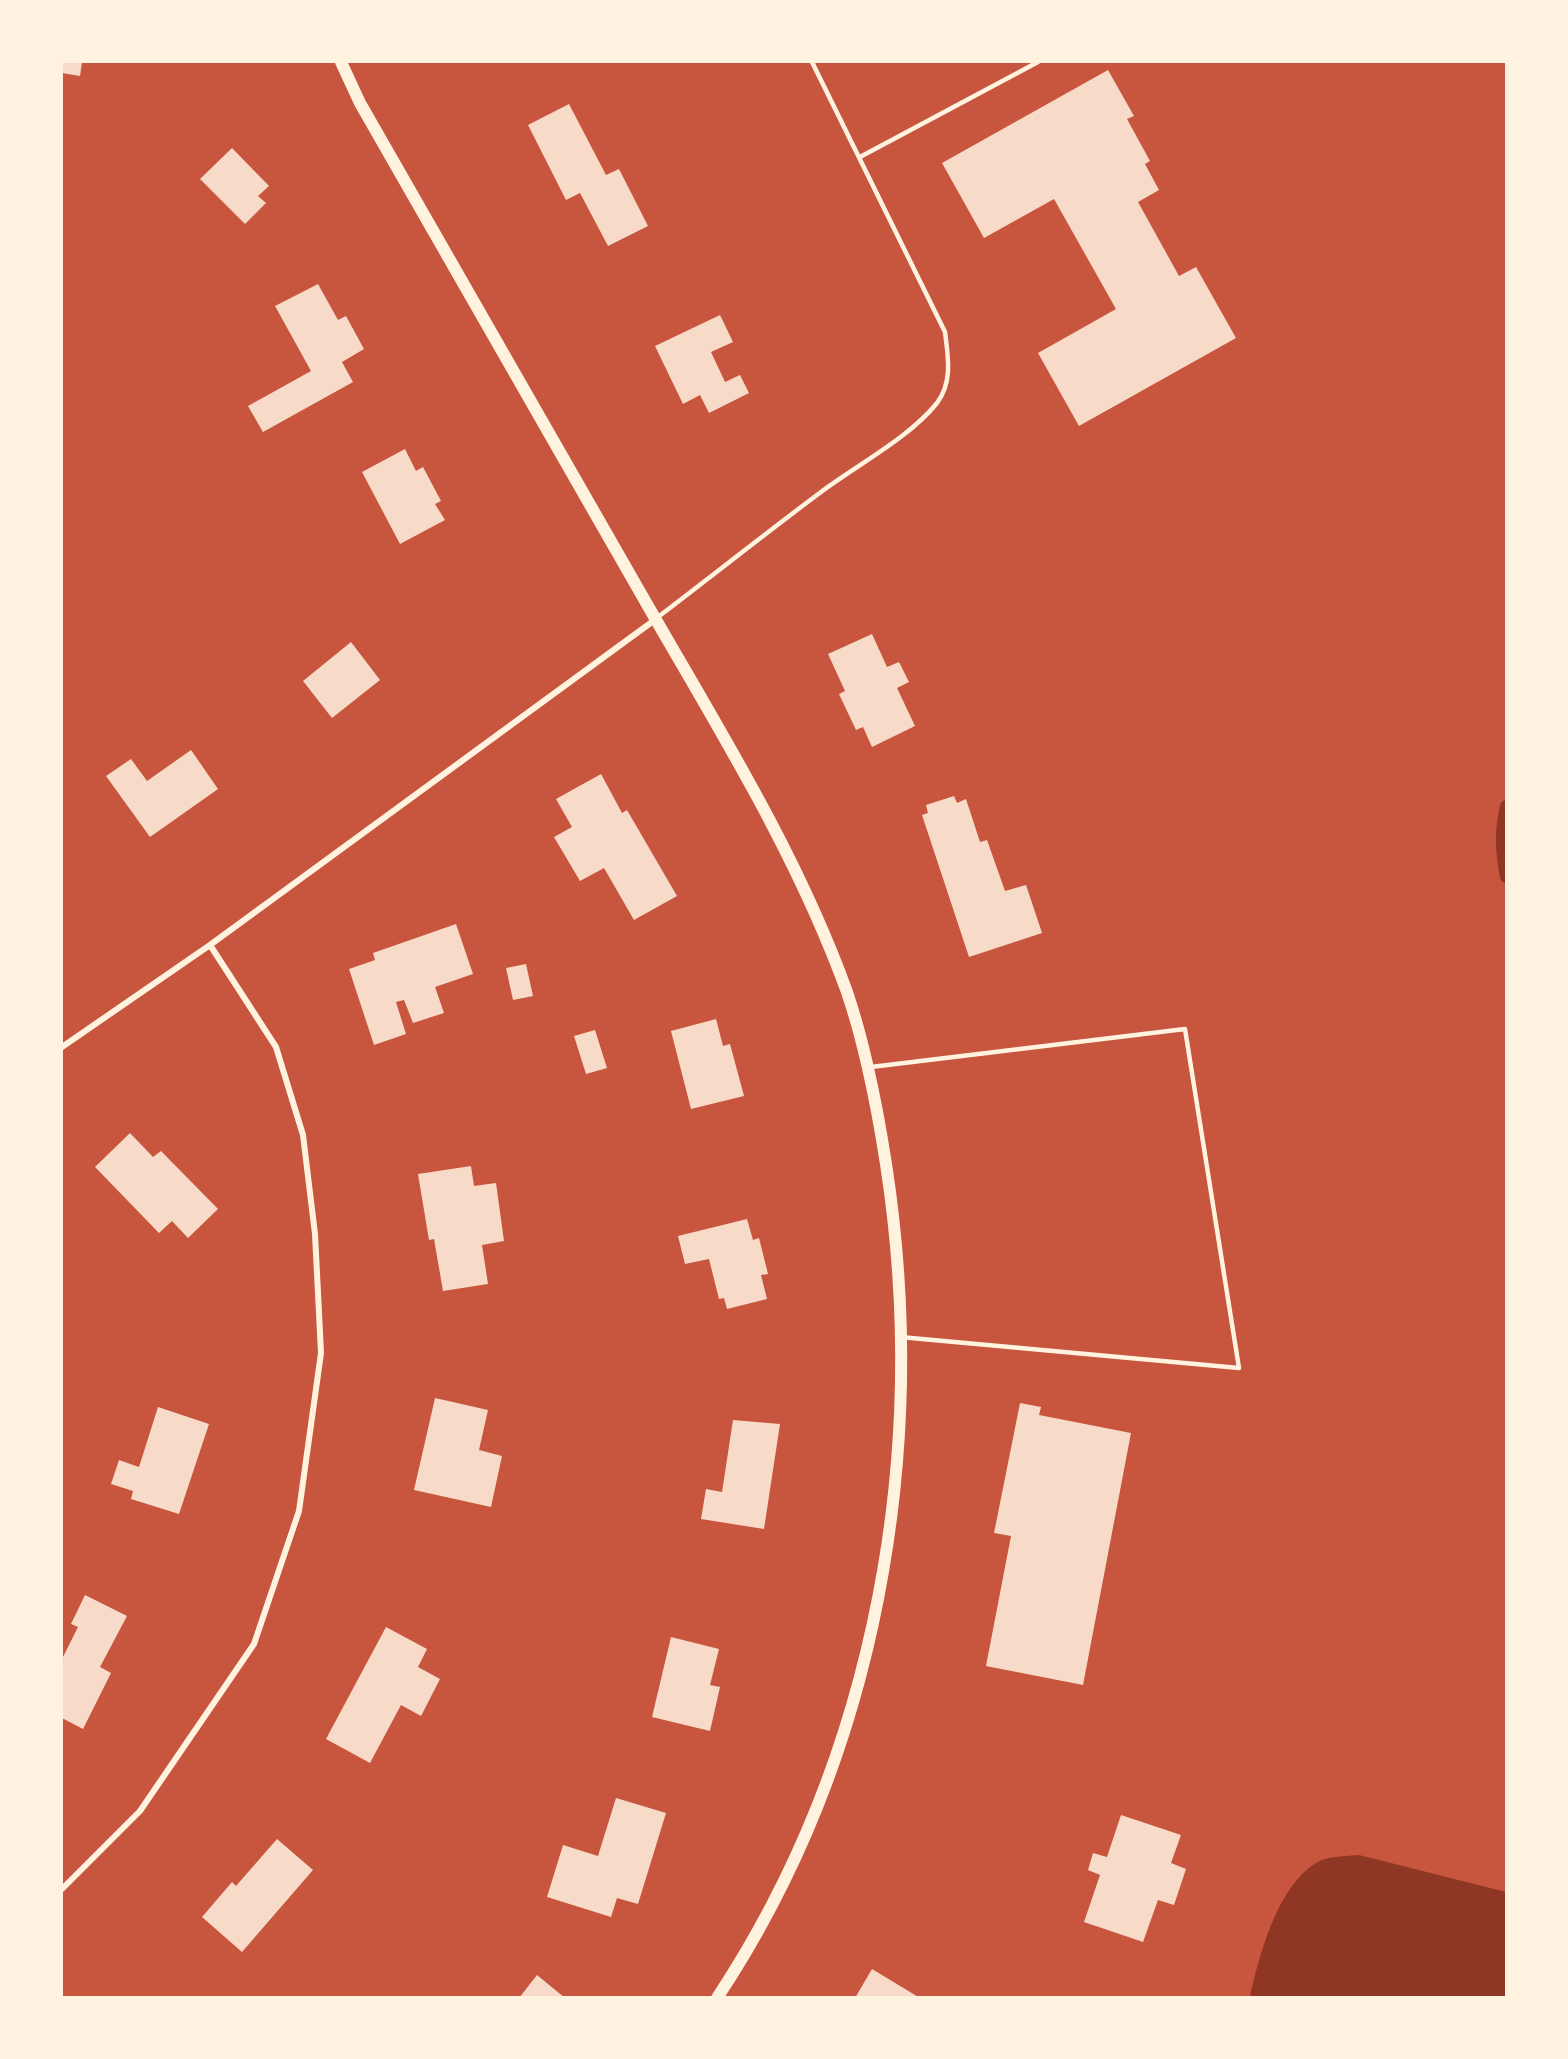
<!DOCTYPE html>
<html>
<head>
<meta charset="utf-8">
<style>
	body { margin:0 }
	#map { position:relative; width:1568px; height:2059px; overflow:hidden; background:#c8553d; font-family:"Roboto Serif",serif }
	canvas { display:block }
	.frame { position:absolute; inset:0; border:63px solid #fff3e0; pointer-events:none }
</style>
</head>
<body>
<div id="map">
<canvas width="1568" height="2059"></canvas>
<div class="frame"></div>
</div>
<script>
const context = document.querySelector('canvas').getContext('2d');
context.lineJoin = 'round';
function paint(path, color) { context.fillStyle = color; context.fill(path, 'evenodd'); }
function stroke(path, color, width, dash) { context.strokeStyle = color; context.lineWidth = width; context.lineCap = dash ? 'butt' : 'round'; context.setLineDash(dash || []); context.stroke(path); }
paint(new Path2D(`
	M1359,1855L1506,1892V1997H1250C1259,1956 1279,1879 1322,1860C1332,1856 1348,1856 1359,1855Z`), '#8f3625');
stroke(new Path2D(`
	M1506,806C1500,832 1501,851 1506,877`), '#8f3625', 12);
paint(new Path2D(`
	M62,62H82L80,76L62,73Z
	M1108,70L1134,116L1127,119L1150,161L1145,164L1159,190L1138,202L1179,276L1196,267L1236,338L1079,426L1038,353L1116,309L1054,199L984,238L942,163Z
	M569,104L606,175L619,169L648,226L608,246L580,193L566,200L528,125Z
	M232,148L269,186L258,196L266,203L245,224L200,179Z
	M318,284L338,320L346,316L364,349L342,362L353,382L263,432L248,406L311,371L275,306Z
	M720,315L733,342L711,352L725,382L740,375L749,393L709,413L700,395L683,404L655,346Z
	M405,449L416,471L423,467L441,501L435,504L445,520L400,544L362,472Z
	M872,634L887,667L899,662L909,682L897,688L915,726L872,747L863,727L856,730L839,694L845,691L828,654Z
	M351,642L380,680L332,718L303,681Z
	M191,750L218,789L150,837L106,776L131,759L147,781Z
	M601,774L622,813L627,810L677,896L634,920L604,868L580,881L554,837L572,827L556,799Z
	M954,796L957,803L966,799L980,842L987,840L1005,891L1026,885L1042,933L969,957L922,815L928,813L926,805Z
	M456,924L473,974L435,987L444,1013L413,1023L404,1000L396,1002L406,1034L374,1045L349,969L375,960L373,953Z
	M526,964L533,996L513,1000L506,968Z
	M716,1019L723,1046L730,1044L744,1096L691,1109L671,1031Z
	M595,1030L607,1068L586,1074L574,1036Z
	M130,1133L153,1157L161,1151L218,1209L188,1238L172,1221L159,1233L95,1167Z
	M471,1166L474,1186L496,1183L504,1241L482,1245L488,1284L443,1291L434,1239L429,1240L418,1174Z
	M747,1219L753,1240L759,1238L768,1274L761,1275L767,1299L727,1309L724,1298L719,1299L709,1259L685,1264L678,1236Z
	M435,1398L488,1410L479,1450L502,1456L491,1507L414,1490Z
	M1020,1403L1041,1407L1039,1415L1131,1433L1083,1685L986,1666L1011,1536L994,1533Z
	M158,1407L209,1424L179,1514L131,1499L133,1491L111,1484L119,1460L139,1467Z
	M733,1420L780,1424L764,1529L701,1519L706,1489L722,1492Z
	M85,1595L127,1616L100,1667L111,1673L83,1729L62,1718V1659L78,1627L71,1624Z
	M386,1627L427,1649L418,1667L440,1679L421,1716L401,1705L370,1763L326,1739Z
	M671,1637L719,1649L710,1685L720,1687L710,1731L652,1717Z
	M616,1798L666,1813L638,1904L617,1898L611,1917L547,1897L563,1845L598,1856Z
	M1121,1815L1181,1835L1171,1863L1186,1869L1174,1905L1158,1900L1143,1942L1084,1922L1100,1875L1088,1870L1093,1853L1107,1857Z
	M277,1839L313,1870L242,1952L202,1917L232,1882L236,1886Z
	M872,1969L920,1998H855Z
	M537,1975L565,1998H519Z`), '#f7dbc8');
stroke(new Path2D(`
	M860,157L1038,62
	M658,617C712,576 766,533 821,492C857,465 909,438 937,403C953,382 948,356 945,332L812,62
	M871,1067L1185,1029L1239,1368L900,1337`), '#fff3e0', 4.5);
stroke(new Path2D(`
	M62,1047L210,945L656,619
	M62,1889L140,1811L254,1644L299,1511L321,1353L315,1234L303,1135L276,1047L210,945`), '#fff3e0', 6);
stroke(new Path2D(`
	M341,62L360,103C456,271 552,438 648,606C721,733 797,854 847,992C866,1048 877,1106 886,1164C930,1449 878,1755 717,1998`), '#fff3e0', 12);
</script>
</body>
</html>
